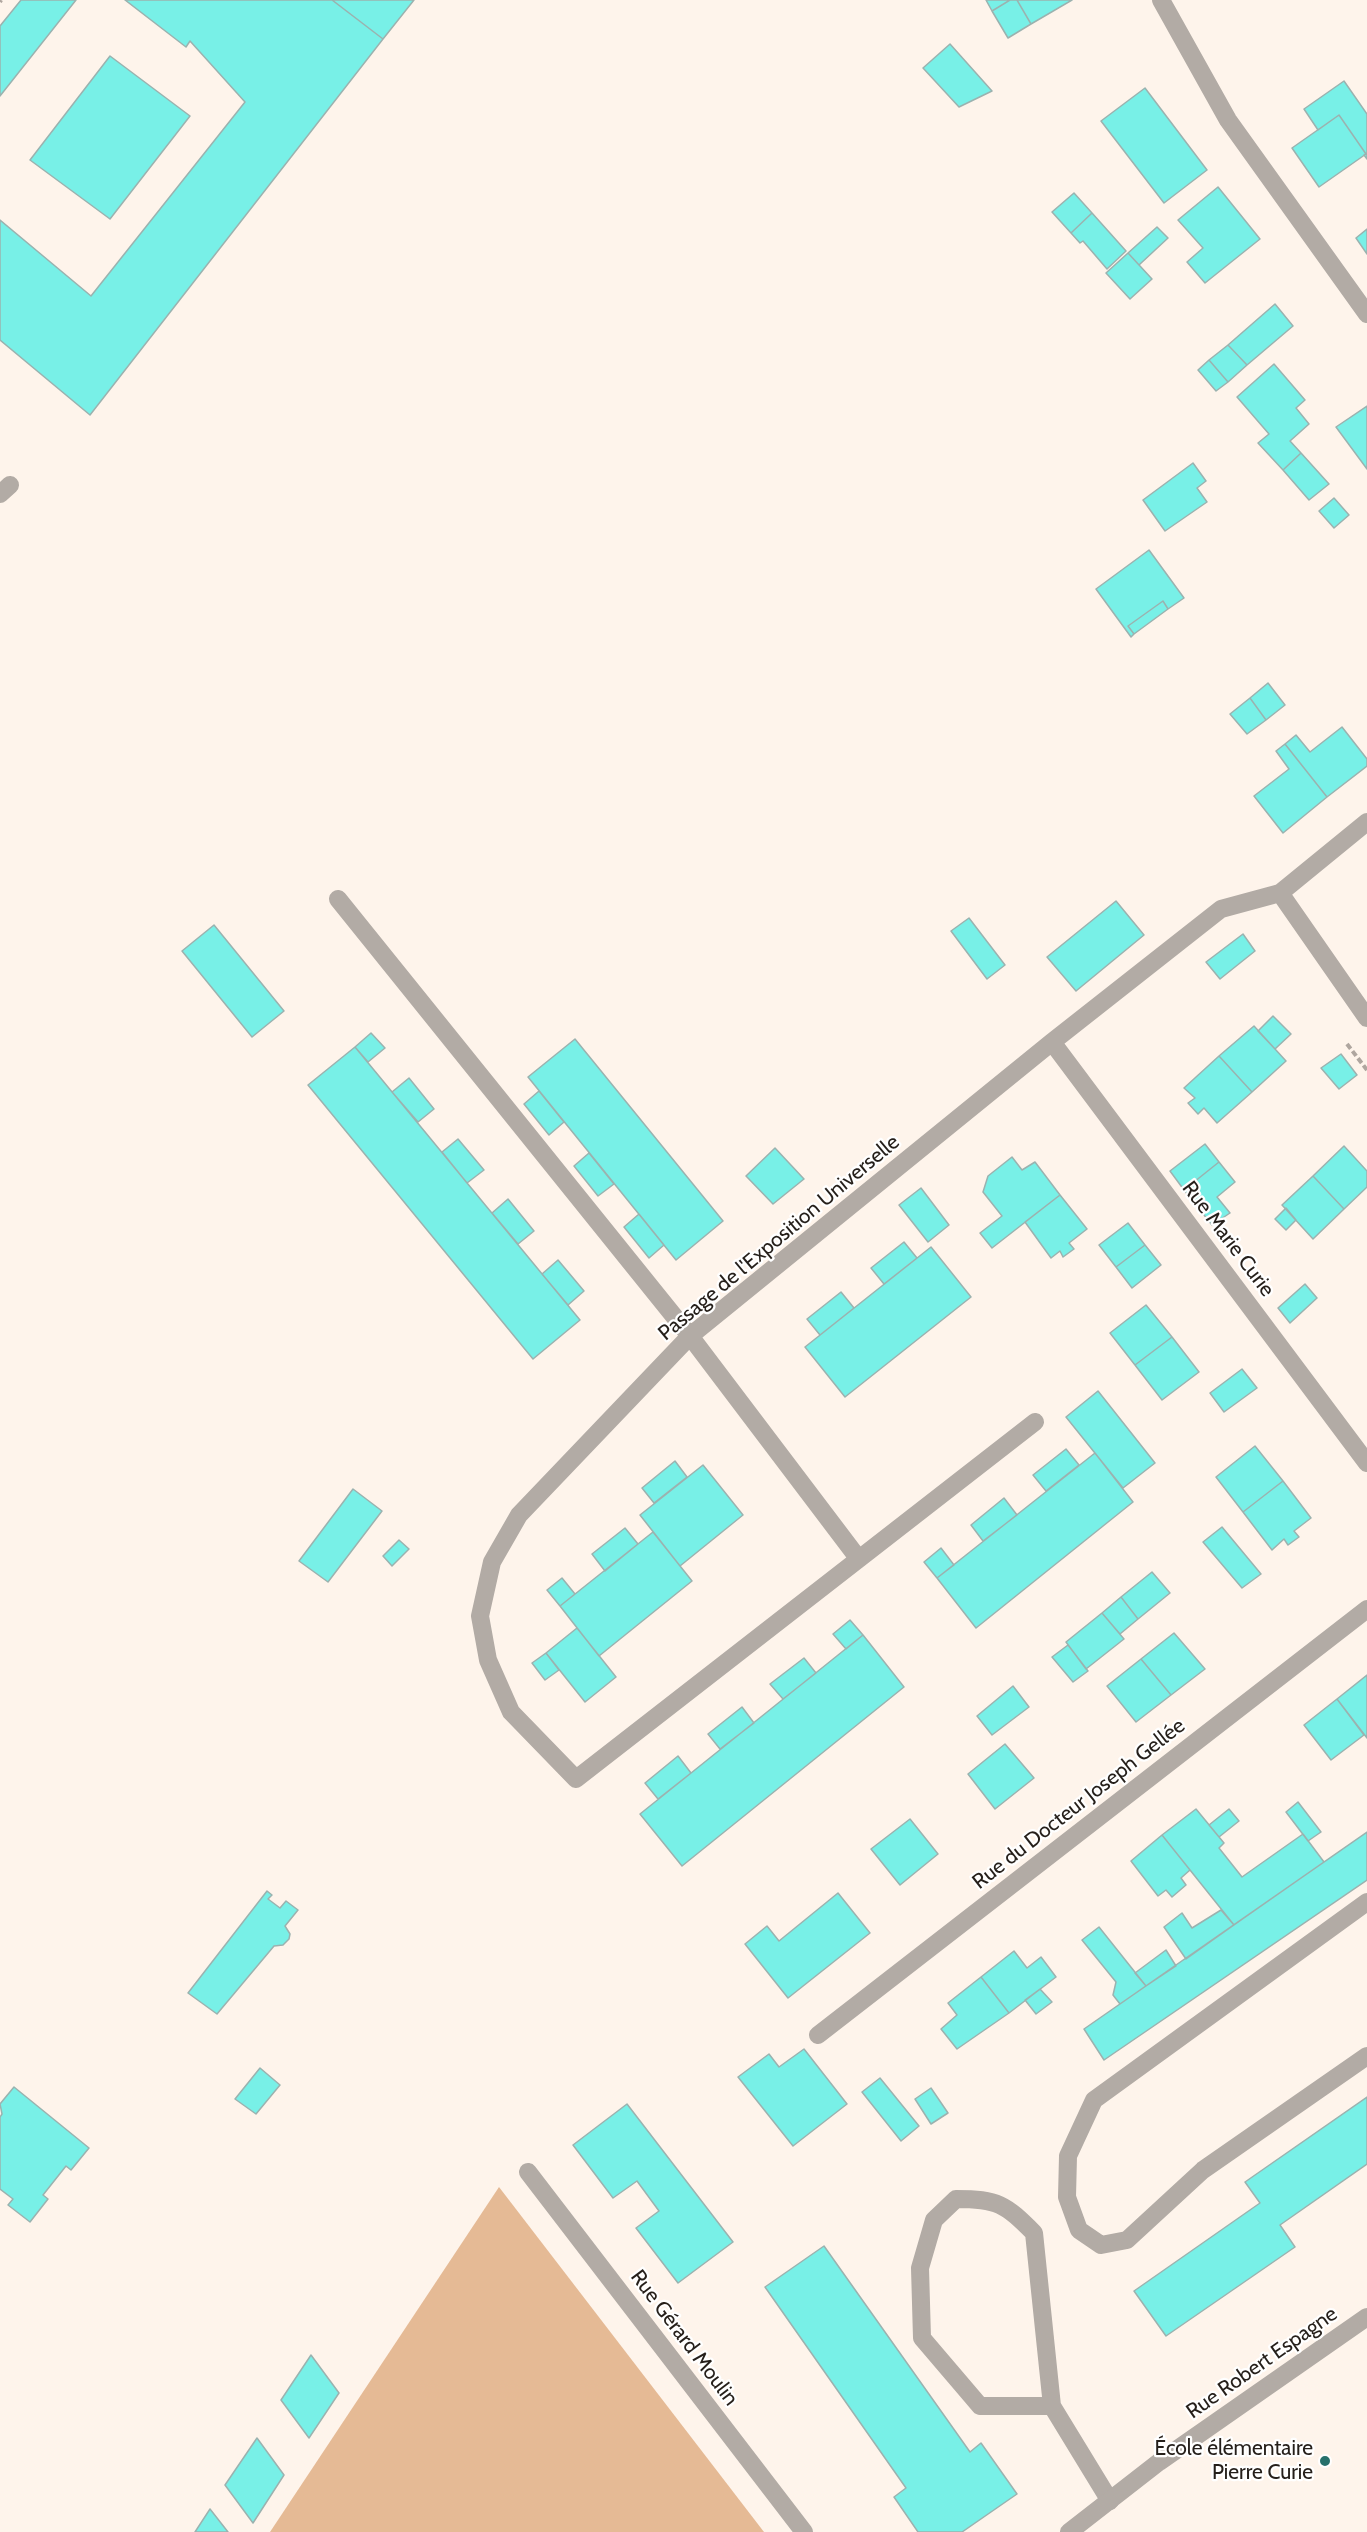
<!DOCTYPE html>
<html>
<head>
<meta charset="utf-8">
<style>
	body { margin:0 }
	canvas { display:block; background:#fef4eb }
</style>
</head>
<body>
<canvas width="1367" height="2532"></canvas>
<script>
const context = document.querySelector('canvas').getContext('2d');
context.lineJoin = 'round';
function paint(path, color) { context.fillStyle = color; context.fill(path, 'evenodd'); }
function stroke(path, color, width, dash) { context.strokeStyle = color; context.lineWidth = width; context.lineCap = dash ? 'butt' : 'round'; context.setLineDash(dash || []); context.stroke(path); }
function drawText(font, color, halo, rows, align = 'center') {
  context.font = font + ' Cabin,sans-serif'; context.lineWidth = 4.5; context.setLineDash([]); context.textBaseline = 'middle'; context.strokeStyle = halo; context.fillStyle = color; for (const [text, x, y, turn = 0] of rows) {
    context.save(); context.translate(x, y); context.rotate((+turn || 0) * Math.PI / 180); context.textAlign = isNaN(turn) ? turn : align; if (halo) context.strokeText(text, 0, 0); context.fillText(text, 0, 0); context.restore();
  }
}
paint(new Path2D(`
	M499,2187L764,2532H270Z`), '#e5ba95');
const building = new Path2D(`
	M21,0H76L0,96V26Z
	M125,0H332L383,39L90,415L0,340V220L91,296L245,102L190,41L186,47Z
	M332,0H414L383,39Z
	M986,0H1010L992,11Z
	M1010,0H1017L1031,24L1008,38L992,11Z
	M1017,0H1072L1031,24Z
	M950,44L992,91L959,107L923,68Z
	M110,56L190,116L110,219L30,160Z
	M1344,81L1367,114V159L1364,155L1366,154L1339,115L1318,130L1304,109Z
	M1145,88L1207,170L1164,203L1101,121Z
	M1339,115L1366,154L1319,187L1292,148Z
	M1218,187L1260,239L1205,283L1187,262L1203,248L1178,220Z
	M1074,193L1092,213L1071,233L1052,212Z
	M1092,213L1126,251L1107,269L1083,241L1080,243L1071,233Z
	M1157,227L1168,238L1139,265L1128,253Z
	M1367,229V254L1356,238Z
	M1128,253L1152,279L1130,299L1106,273Z
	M1275,304L1293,326L1247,365L1228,345Z
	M1228,345L1247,365L1228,382L1209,360Z
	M1209,360L1228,382L1216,391L1198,370Z
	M1274,364L1305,400L1296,408L1309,424L1290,441L1301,453L1283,470L1258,443L1269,434L1237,397Z
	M1367,406V469L1336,427Z
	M1301,453L1329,484L1309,500L1283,470Z
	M1193,463L1206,481L1197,488L1207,502L1165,531L1143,500Z
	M1334,498L1349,515L1334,528L1319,511Z
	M1149,550L1184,598L1168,609L1163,601L1128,626L1134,634L1131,637L1096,589Z
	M1163,601L1168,609L1134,634L1128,626Z
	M1268,683L1285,705L1266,720L1250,698Z
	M1250,698L1266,720L1247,734L1230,714Z
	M1342,727L1367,759V766L1327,797L1285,744L1296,735L1310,752Z
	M1285,744L1327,797L1283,833L1254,796L1289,769L1276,751Z
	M1116,901L1144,935L1076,991L1047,957Z
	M969,918L1005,965L987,979L951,931Z
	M214,925L284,1011L252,1037L182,951Z
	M1243,934L1255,951L1220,979L1206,962Z
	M1273,1016L1291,1034L1275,1049L1258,1031Z
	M1254,1026L1286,1061L1252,1092L1219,1056Z
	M371,1033L385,1048L368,1062L355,1047Z
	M575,1039L723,1221L676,1260L528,1077Z
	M355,1047L580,1320L533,1359L308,1085Z
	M1341,1054L1357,1075L1339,1089L1321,1068Z
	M1219,1056L1252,1092L1217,1123L1204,1108L1198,1114L1188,1103L1195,1098L1184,1088Z
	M409,1078L434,1109L418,1122L392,1092Z
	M539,1091L564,1122L549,1135L524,1104Z
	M458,1139L484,1170L467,1183L442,1152Z
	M1205,1144L1219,1162L1184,1190L1170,1171Z
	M1344,1146L1367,1171V1187L1344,1209L1313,1176Z
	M775,1148L804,1179L773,1204L746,1176Z
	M589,1153L614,1184L598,1196L574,1166Z
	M1012,1157L1022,1170L1035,1162L1060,1195L992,1248L980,1233L1002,1216L983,1192L988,1176Z
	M1219,1162L1235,1182L1217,1197L1230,1213L1212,1225L1184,1190Z
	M1313,1176L1344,1209L1313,1239L1282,1205Z
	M921,1188L949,1225L928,1242L899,1205Z
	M1060,1195L1087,1229L1069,1243L1074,1249L1063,1257L1060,1251L1051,1258L1025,1222Z
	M508,1199L534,1231L518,1244L492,1213Z
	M1286,1208L1296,1220L1286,1230L1275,1219Z
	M639,1214L664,1245L649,1258L624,1227Z
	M1128,1223L1145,1245L1116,1267L1099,1245Z
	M904,1242L917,1258L884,1284L871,1268Z
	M1145,1245L1161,1265L1132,1288L1116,1267Z
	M931,1247L971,1297L845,1397L805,1347Z
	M558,1260L584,1291L568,1305L542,1274Z
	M1305,1284L1317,1298L1290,1323L1278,1308Z
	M841,1292L854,1308L820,1335L807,1319Z
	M1146,1305L1172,1337L1135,1365L1110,1333Z
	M1172,1337L1199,1372L1162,1400L1135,1365Z
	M1242,1369L1257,1388L1224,1412L1210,1393Z
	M1098,1391L1155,1463L1123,1488L1066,1417Z
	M1255,1446L1283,1481L1243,1512L1216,1477Z
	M1066,1449L1079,1465L1046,1491L1033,1475Z
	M1095,1453L1133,1502L976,1628L937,1578Z
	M675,1461L687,1477L654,1503L642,1488Z
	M703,1465L743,1515L680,1566L640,1515Z
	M1283,1481L1311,1518L1294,1531L1299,1537L1288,1545L1284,1539L1272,1550L1243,1512Z
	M353,1489L382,1511L328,1582L299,1561Z
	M1004,1498L1017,1515L983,1541L971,1525Z
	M1222,1527L1261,1574L1242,1588L1203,1542Z
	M625,1528L638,1544L605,1571L592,1554Z
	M653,1532L692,1581L599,1656L560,1606Z
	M399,1540L409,1549L392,1566L383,1556Z
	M941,1548L954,1565L937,1578L924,1562Z
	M1152,1572L1170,1593L1138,1619L1121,1597Z
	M562,1578L575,1594L560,1606L547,1590Z
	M1121,1597L1138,1619L1120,1634L1102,1613Z
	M1102,1613L1124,1639L1086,1669L1066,1642Z
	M850,1620L863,1635L846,1649L833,1634Z
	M577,1628L616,1677L585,1702L546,1653Z
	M1174,1633L1205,1669L1171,1695L1141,1659Z
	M863,1635L904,1687L682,1866L640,1814Z
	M1068,1645L1088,1671L1073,1682L1052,1657Z
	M546,1653L559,1670L545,1680L532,1663Z
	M804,1658L816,1673L783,1699L770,1684Z
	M1141,1659L1171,1695L1136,1722L1107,1686Z
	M1367,1675V1738L1337,1699Z
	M1013,1686L1029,1707L992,1735L977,1716Z
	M1337,1699L1364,1735L1331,1760L1304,1725Z
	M742,1707L754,1723L720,1749L708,1734Z
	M1005,1744L1034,1778L995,1809L968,1774Z
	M678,1756L691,1773L658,1799L645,1783Z
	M1298,1802L1321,1832L1308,1841L1286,1812Z
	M1196,1809L1224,1843L1219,1848L1242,1877L1303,1834L1324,1862L1234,1925L1162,1835Z
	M1229,1809L1239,1821L1219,1837L1209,1825Z
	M910,1819L938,1854L900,1885L871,1849Z
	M1367,1832V1880L1104,2060L1084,2029Z
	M1162,1835L1190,1870L1181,1878L1186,1885L1172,1897L1166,1890L1158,1896L1131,1861Z
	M267,1891L272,1895L268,1899L280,1908L286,1901L298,1910L285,1926L290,1934L289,1939L283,1945L274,1946L217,2014L188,1993Z
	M838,1893L870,1933L788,1998L745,1944L767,1926L779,1941Z
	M1221,1910L1234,1925L1186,1959L1164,1927L1182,1913L1192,1928Z
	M1099,1927L1146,1986L1120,2004L1113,1995L1116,1982L1082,1940Z
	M1166,1950L1176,1966L1146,1986L1135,1973Z
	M1014,1951L1027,1968L1041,1957L1056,1977L1009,2013L981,1977Z
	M981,1977L1009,2013L957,2049L941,2029L957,2015L948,2003Z
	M1040,1989L1052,2002L1036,2014L1025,2000Z
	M804,2049L847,2104L793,2146L738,2077L769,2054L779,2067Z
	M260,2068L280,2085L256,2114L235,2099Z
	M880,2078L919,2126L901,2141L862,2092Z
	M14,2087L89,2148L71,2170L66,2166L43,2195L48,2199L30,2222L8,2205L13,2199L0,2189V2117L2,2114L0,2104Z
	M931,2088L948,2113L931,2124L915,2099Z
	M1367,2097V2164L1280,2225L1295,2247L1166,2336L1134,2291L1260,2203L1245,2182Z
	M627,2104L733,2242L678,2283L636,2228L659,2211L637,2181L613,2198L573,2145Z
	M824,2246L970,2452L981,2443L1017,2494L962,2532H918L894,2497L906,2488L765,2287Z
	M311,2355L339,2393L309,2438L281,2400Z
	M257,2438L284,2475L253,2523L225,2485Z
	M210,2509L228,2532H195Z`);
paint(building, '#78f0e7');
stroke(building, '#9bb2af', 1.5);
stroke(new Path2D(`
	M0,2L1,0
	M1347,1044L1367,1070`), '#afa69f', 4, [6, 3]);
stroke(new Path2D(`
	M0,494L10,485
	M1367,1902L1094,2100L1068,2156L1067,2197L1079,2230L1101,2245L1127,2240L1203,2170L1367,2056
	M1052,2406L1034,2233C1005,2204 998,2199 956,2199L934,2220L920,2268L922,2338L980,2406H1052L1110,2501`), '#b2aba5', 18);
stroke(new Path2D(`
	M1161,0L1228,120L1367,314
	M1280,893L1367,1018
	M338,899L690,1336L858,1558
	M1052,1042L1367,1463
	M1035,1422L576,1779L511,1712L488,1660L480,1616L492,1562L519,1515L690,1336L1052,1042L1221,909L1280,893L1367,822
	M818,2035L1367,1609
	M528,2172L804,2532
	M1069,2532L1159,2462L1367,2317`), '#b2aba5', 18);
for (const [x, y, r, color] of [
	[1325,2461,6,"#27716c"]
]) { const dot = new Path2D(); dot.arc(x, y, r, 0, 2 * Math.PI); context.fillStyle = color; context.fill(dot); stroke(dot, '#fff', 2); }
drawText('21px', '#251f1a', '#fff', [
	["Passage de l'Exposition Universelle",779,1238,-40],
	["Rue Marie Curie",1228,1239,53],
	["Rue du Docteur Joseph Gellée",1079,1804,-38],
	["Rue Gérard Moulin",684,2338,53],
	["Rue Robert Espagne",1262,2363,-35]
]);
drawText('21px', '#251f1a', '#fff', [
	["École élémentaire",1313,2449],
	["Pierre Curie",1313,2473]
], 'right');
</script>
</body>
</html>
